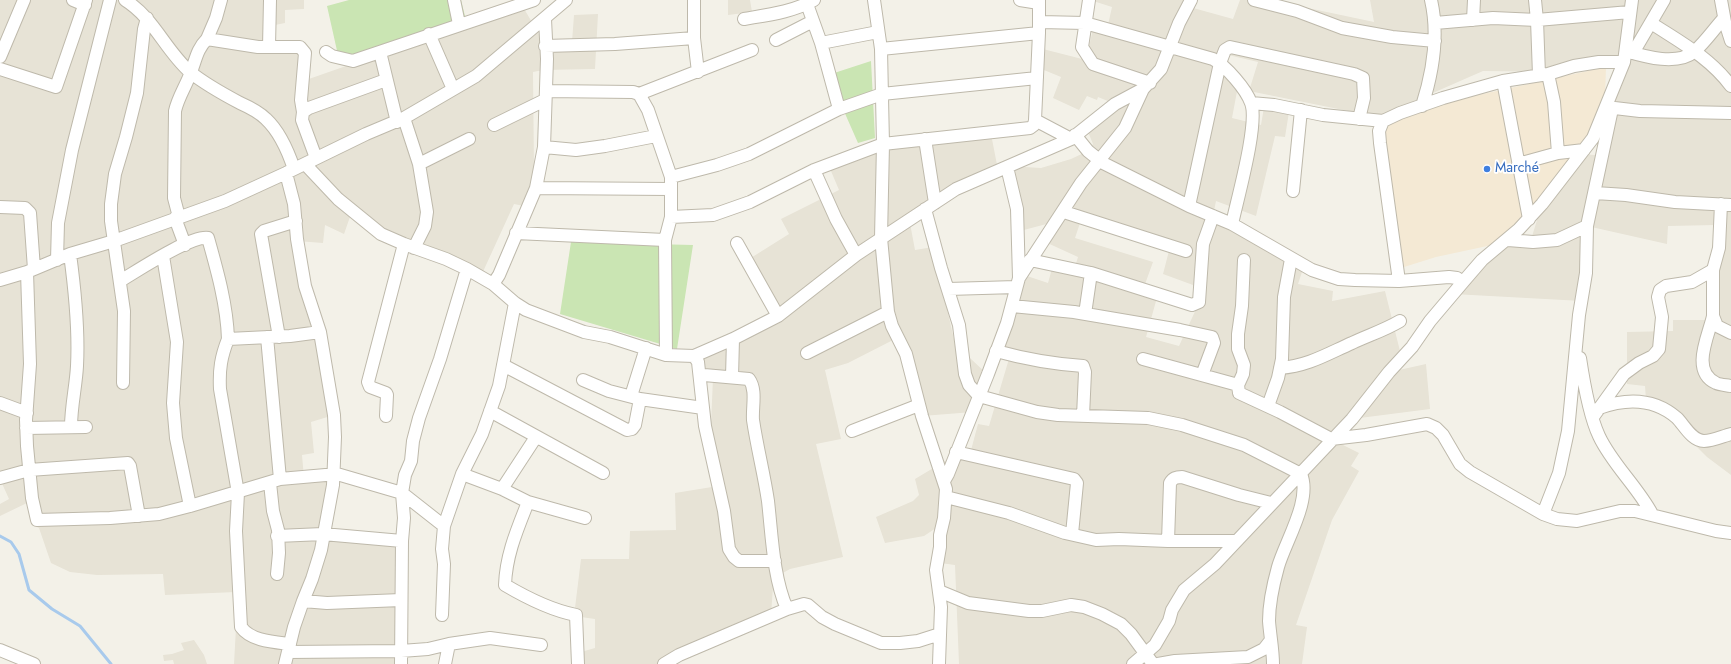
<!DOCTYPE html>
<html>
<head>
<meta charset="utf-8">
<style>
	body { margin:0 }
	canvas { display:block; background:#f3f1e8 }
</style>
</head>
<body>
<canvas width="1731" height="664"></canvas>
<script>
const context = document.querySelector('canvas').getContext('2d');
context.lineJoin = 'round';
function paint(path, color) { context.fillStyle = color; context.fill(path, 'evenodd'); }
function stroke(path, color, width, dash) { context.strokeStyle = color; context.lineWidth = width; context.lineCap = dash ? 'butt' : 'round'; context.setLineDash(dash || []); context.stroke(path); }
function drawText(font, color, halo, rows, align = 'center') {
  context.font = font + ' Jost,sans-serif'; context.lineWidth = 3.5; context.setLineDash([]); context.textBaseline = 'middle'; context.strokeStyle = halo; context.fillStyle = color; for (const [text, x, y, turn = 0] of rows) {
    context.save(); context.translate(x, y); context.rotate((+turn || 0) * Math.PI / 180); context.textAlign = isNaN(turn) ? turn : align; if (halo) context.strokeText(text, 0, 0); context.fillText(text, 0, 0); context.restore();
  }
}
paint(new Path2D(`
	M0,0H304V9L285,10V23L270,26L269,48L303,47L306,80L463,25L523,7L543,41L572,42L574,15L598,14L595,69L543,70L533,72L534,172L529,207L514,204L481,276L351,214L344,234L325,225L323,243L297,241L314,311L334,415L311,422L314,453L302,455L304,478L337,474L326,539L400,546L399,664H234L237,609L236,592L165,595L163,574L97,575L70,572L51,563L39,528L35,526L29,502L0,516V504L9,499L0,479Z
	M728,0H750L752,12L728,15Z
	M1090,0H1189L1186,6L1233,19L1240,0H1247L1263,4L1270,0L1374,22L1370,0H1731V475L1707,457L1672,422L1646,400L1645,386L1627,384V332L1673,331V320H1707L1716,225L1668,226L1667,244L1587,226L1582,301L1453,294L1506,242L1529,246L1542,204L1581,154L1608,156L1606,107L1624,62L1563,72L1483,71L1378,117L1249,91L1258,62L1224,54L1222,63L1238,86L1232,118L1261,125L1264,107L1289,112L1285,137L1275,136L1256,216L1216,201L1213,216L1305,263L1298,284L1333,291L1332,301L1385,291L1402,359L1390,372L1426,364L1430,409L1352,419L1331,439L1359,453L1351,466L1359,471L1332,520L1296,625L1307,627L1302,664H959L955,565L940,563L936,528L924,536L885,543L876,517L913,501L919,495L915,479L955,455L970,454L978,424L989,426L1011,352L998,347L1021,274L1048,283L1053,265L1074,270L1078,257L1043,241L1054,222L1020,231L1008,166L1041,168L1071,159L1088,151L1093,144L1086,127L1115,104L1098,97L1097,100L1087,96L1079,110L1053,98L1061,77L1039,68V48L1086,60L1095,20L1108,25L1112,7ZM1082,217L1171,243L1163,274L1193,285L1198,305L1179,346L1146,337L1158,294L1144,287L1153,262L1075,238Z
	M991,134L998,170L909,218L915,250L933,247L955,344L987,374L973,412L922,416L895,339L848,363L825,370L841,439L816,444L843,557L790,569L779,575L773,587L771,615L661,664H581V652L595,648V619L574,616L581,559H629L630,531L676,530L675,493L712,487L709,470L713,378L704,377L696,354L775,319L746,261L789,234L781,219L839,190L828,164L858,149Z
	M194,640L204,655L207,664H174L173,660L164,661L163,655L172,654L184,650L181,643Z`), '#e7e3d6');
paint(new Path2D(`
	M1606,67L1605,98L1593,138L1506,242L1436,257L1404,267L1378,117Z`), '#f4e9d4');
paint(new Path2D(`
	M349,0H461L466,20L340,64L327,6Z
	M871,61L875,138L858,143L828,75Z
	M571,242L693,245L677,349L560,314Z`), '#cae5b3');
stroke(new Path2D(`
	M0,536L11,542L19,554L29,590L52,609L80,626L111,664`), '#a8caec', 3);
const minor = new Path2D(`
	M73,0L85,5
	M125,0C154,18 165,50 190,72C205,84 223,94 240,103C249,107 259,112 266,119C280,132 288,151 294,169
	M454,0L459,24
	M694,0V38L698,72
	M874,0L881,49L883,144L881,238L888,312L892,326L906,354L922,416L946,489L944,518L940,535V547L936,570L941,607L939,664
	M1020,0L1039,3
	M1089,0L1082,47L1093,64L1150,83
	M1254,0L1297,11L1342,28L1392,37L1435,41
	M1535,0L1537,20L1539,75
	M1721,0L1725,22L1731,41
	M807,4L821,43L839,109
	M744,19C767,15 793,12 814,0
	M1473,20L1474,0
	M1040,22L1085,23L1213,59C1226,66 1246,89 1251,103C1259,123 1237,200 1232,224
	M1435,23L1493,18L1537,20L1630,12
	M1651,23C1680,42 1709,57 1731,86
	M429,34L453,89
	M207,39L216,18L221,0
	M776,40L813,21
	M821,43L878,32
	M545,46L615,44L694,38
	M269,47L270,0
	M881,49L1039,33V0
	M1626,51C1646,57 1678,66 1695,51C1706,41 1714,29 1724,18
	M326,52L332,56L353,61L534,0
	M380,52L397,122
	M1633,53L1664,0
	M0,57L24,0
	M0,69L56,87L86,0
	M1548,74L1554,102L1558,153L1584,150
	M1503,81L1529,219
	M546,91L633,92L639,94L648,110L671,177V217L665,240L666,355
	M639,94L752,50
	M1251,103L1274,105L1323,115L1383,121
	M1422,106C1433,72 1439,35 1431,0
	M1606,107L1640,111L1731,113
	M404,118L419,164L469,139
	M1035,120L1071,139
	M494,125L545,100
	M1075,135L1088,151L1103,163L1189,206L1232,224L1312,270L1339,279L1355,280L1399,281L1449,277L1457,278L1463,282
	M925,139L935,203
	M544,147L576,150L605,146L656,136
	M316,158L302,120L303,112L309,108L386,80
	M305,164L338,199L381,234L404,244L446,259L467,269L493,284L515,303L526,310L584,332L610,337L666,355L694,356L733,339L778,316L856,255L956,189L1071,139L1115,104L1143,89L1161,69L1179,23L1191,0
	M1518,164L1558,153
	M1007,167L1017,209L1019,278
	M814,170L836,219L856,255
	M671,177L717,165L749,154L839,109L882,94L1037,78
	M536,188L671,189
	M1293,191L1301,110
	M1595,193L1626,195L1675,202L1731,205
	M1721,204L1719,248L1713,270V316L1717,326L1731,333
	M1189,206L1220,63L1225,50L1230,47L1354,74L1363,78L1364,98L1359,119
	M0,207L25,208L30,213L34,269
	M925,209L941,268L959,325L965,374L969,385L979,396L1037,412L1058,415L1148,418L1182,425L1244,445L1301,474C1312,500 1285,542 1278,567C1273,585 1269,603 1269,621C1270,635 1273,650 1273,664
	M1064,212L1186,251
	M179,217L174,198L175,111C178,97 186,86 191,72C196,59 197,49 207,39L258,47H300L305,53L301,100L303,112
	M671,217L713,215L750,202L814,170L883,144L1030,128L1034,125L1035,120L1039,33
	M175,218L185,245
	M516,233L665,240
	M1508,240L1533,242L1557,240L1587,226
	M737,243L778,316
	M414,248L425,226L427,212L419,164
	M70,254C75,291 79,329 77,366C76,386 71,406 71,427
	M163,256L177,342L173,403L176,438L190,506
	M57,260L58,223L72,150L110,0
	M1030,260L1091,273L1192,305L1199,302L1203,244L1213,216
	M1244,260L1242,306L1238,334V349L1244,365L1243,374L1238,385L1239,393L1280,412L1331,439L1366,435L1427,424L1436,428L1443,435L1460,464L1470,472L1543,514L1557,519L1577,521L1620,511H1635L1716,531L1731,533
	M27,272L30,364L26,420L27,446L32,498L37,520L110,518L159,514L190,506L280,479L337,474L402,493L444,526L442,549L444,564L442,615
	M0,280L27,272L70,254L114,241L225,201L286,173L366,134L404,118L476,76L566,0
	M120,281C137,271 191,235 208,238C217,270 227,305 228,339L290,336L320,332
	M1399,281L1380,143L1379,131L1383,121L1400,113L1443,98L1503,81L1548,74L1574,66L1599,62H1624
	M493,284L499,275L536,188L544,147L547,59L545,19
	M948,289L1016,287
	M1012,306L1074,312L1180,330L1212,337L1214,343L1202,375
	M1085,314L1091,273
	M1713,316C1709,335 1690,371 1716,383C1720,385 1726,385 1731,386
	M267,337L280,479
	M279,337L261,234L264,231L296,221
	M228,339C221,357 219,369 220,389L238,493L236,531L241,627C251,641 273,642 290,644
	M996,351C1025,359 1053,364 1083,366L1085,372L1083,416
	M807,353L888,312
	M694,356L698,362L705,426L724,511L729,549L734,557L739,561H775
	M1580,358C1583,378 1590,417 1599,436C1612,464 1637,486 1652,514
	M1143,359L1238,385
	M503,365L627,430L632,429L635,425L640,399
	M1280,368C1308,366 1327,354 1352,343C1369,335 1385,330 1400,321
	M732,377L733,339
	M583,380L609,391L640,399L703,408
	M123,383L124,311L111,221V204L115,174L126,137L137,93L144,29L147,18
	M631,396L646,348
	M0,403L27,413
	M1268,406L1278,378L1282,359L1284,297L1291,259
	M1599,408C1627,398 1654,398 1677,418C1684,425 1692,441 1704,441C1713,441 1723,436 1731,434
	M490,411L603,473
	M386,416L387,395L386,393L370,387L368,382L404,244
	M1593,417L1624,374L1639,363L1653,356L1659,349L1662,317L1658,297L1660,290L1666,286L1692,282L1713,270
	M26,428L86,427
	M852,431L919,405
	M956,452L1074,479L1077,483L1072,534
	M462,474L502,489L528,502L585,518
	M0,478L29,470L128,463L130,466L139,516
	M944,481L948,474L988,374L1007,323L1019,278L1081,183L1125,128L1143,89
	M270,483L273,511L278,530L279,553L277,574
	M502,489L536,437
	M946,497L1009,513L1065,533L1096,540L1119,539L1168,541
	M528,502C517,530 506,555 505,585C527,598 550,610 576,615L578,664
	M1543,514L1559,473L1568,431L1579,315L1586,273L1587,226L1612,109
	M444,526L462,474L482,434L499,386L515,303
	M277,536L323,534L402,541
	M1235,541H1168L1170,483C1173,478 1176,477 1182,477L1239,495L1271,503
	M939,591L968,603L1029,611H1042L1071,605L1084,607L1102,614L1121,624L1131,634L1153,664
	M303,601L327,603L401,600
	M787,609L804,604L808,605L822,617L835,624L881,643H900L918,641L940,634
	M0,650L34,664
	M288,652L401,651L428,649L449,644L490,638L541,645
	M285,664L294,627L303,601L312,579L321,550L333,485L335,437L334,415L320,332L305,286L297,239L294,204L286,173
	M401,664L402,541L404,518L402,493L405,475L411,461L413,441L419,418L440,359L467,269
	M445,664L449,644
	M664,664L679,655L787,609C773,577 772,536 768,501C764,474 757,447 753,420C752,407 757,390 749,379L704,375L700,377
	M1133,664L1155,645L1169,621L1172,610L1184,590L1215,564L1352,419L1389,372L1412,347L1430,321L1463,282L1482,260L1519,229L1542,204L1593,138L1624,62L1632,0
	M1158,664L1175,661L1248,657L1264,649L1271,640`);
stroke(minor, '#beb9ab', 14);
stroke(minor, '#fff', 12);
for (const [x, y, r, color] of [
	[1487,169,4,"#3f7fe0"]
]) { const dot = new Path2D(); dot.arc(x, y, r, 0, 2 * Math.PI); context.fillStyle = color; context.fill(dot); stroke(dot, '#fff', 1.5); }
drawText('14px', '#366cbe', '#fff', [
	["Marché",1495,169]
], 'left');
</script>
</body>
</html>
